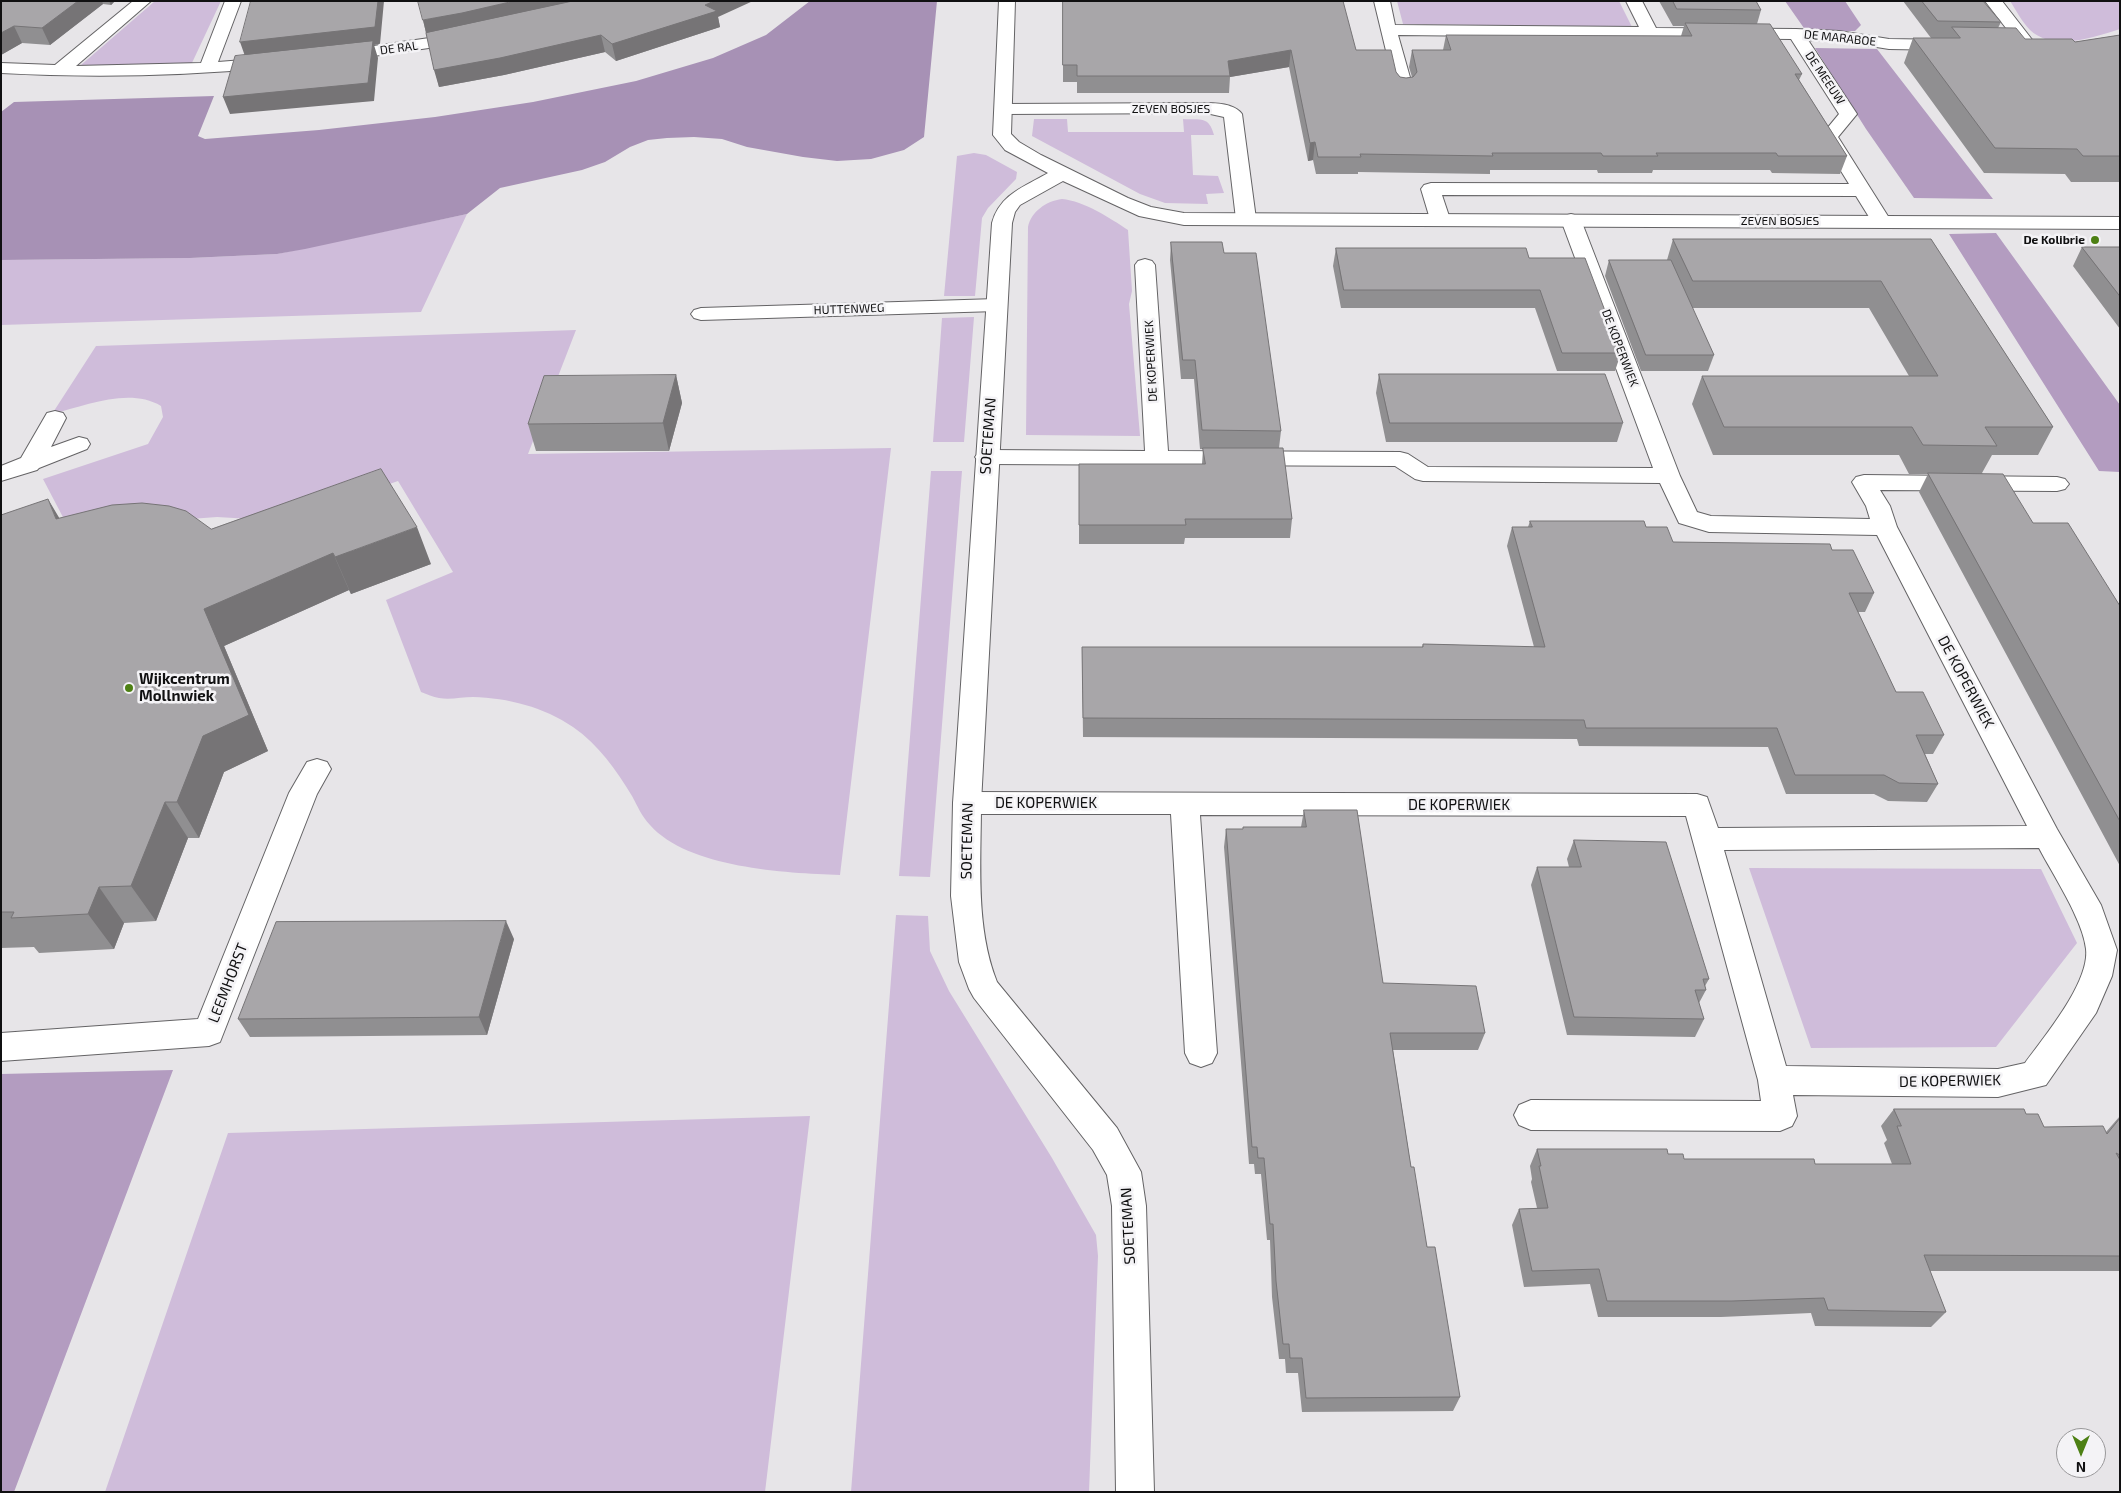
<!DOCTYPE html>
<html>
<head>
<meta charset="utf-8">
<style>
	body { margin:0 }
	#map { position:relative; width:2121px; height:1493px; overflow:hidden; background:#e7e5e8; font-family:"Exo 2",sans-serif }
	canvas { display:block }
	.frame { position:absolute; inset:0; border:2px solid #101011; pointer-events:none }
	.north { position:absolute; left:2056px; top:1428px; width:50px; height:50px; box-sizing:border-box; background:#f4f3f6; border:1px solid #99989a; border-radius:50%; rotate:180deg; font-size:14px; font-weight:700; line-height:20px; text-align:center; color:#101011 }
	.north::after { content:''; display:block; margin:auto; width:18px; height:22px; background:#4d8014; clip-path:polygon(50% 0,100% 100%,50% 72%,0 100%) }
</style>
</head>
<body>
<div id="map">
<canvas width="2121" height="1493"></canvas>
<div class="frame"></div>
<div class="north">N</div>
</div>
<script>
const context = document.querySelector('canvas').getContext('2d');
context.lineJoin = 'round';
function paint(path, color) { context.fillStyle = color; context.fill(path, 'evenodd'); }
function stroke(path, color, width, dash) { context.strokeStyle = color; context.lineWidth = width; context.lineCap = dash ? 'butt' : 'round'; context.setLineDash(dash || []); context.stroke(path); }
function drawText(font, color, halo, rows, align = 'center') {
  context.font = font + ' "Exo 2",sans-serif'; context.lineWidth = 5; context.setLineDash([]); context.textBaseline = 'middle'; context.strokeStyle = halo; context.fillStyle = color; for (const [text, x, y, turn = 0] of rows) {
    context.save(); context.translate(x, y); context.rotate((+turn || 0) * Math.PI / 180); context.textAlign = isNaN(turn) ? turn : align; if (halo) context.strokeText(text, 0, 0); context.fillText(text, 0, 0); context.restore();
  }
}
paint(new Path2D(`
	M155,1H221L191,65H81Z
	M1397,1H1619L1632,27L1403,24Z
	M2010,1H2120V29C2095,37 2053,52 2030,30C2022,22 2016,10 2010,1Z
	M1034,119H1067L1068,132H1184L1183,119C1201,120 1209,116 1214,135H1191L1193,175L1218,176L1224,193L1206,194L1208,204L1165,203L1140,194L1032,136Z
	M974,153L986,155L1017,172L1016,179L988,208L982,218L975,296H944L957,156Z
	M1062,199C1084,201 1110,218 1128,230L1132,291L1129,304L1140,436L1026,435L1028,227C1031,212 1046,201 1062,199Z
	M467,214L421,312L1,325V260L190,258L277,254Z
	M974,317L964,442H933L942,318Z
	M576,330L528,454L891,448L840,875C785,873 688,868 650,825C642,817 637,805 632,796C616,770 599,745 573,727C544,707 508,698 473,697C462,697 450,700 439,698C433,697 427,694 421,692L386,600L453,572L398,481L284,521L217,517L177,520L77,544L43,479L148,444L163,417L161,406C129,387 85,406 52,414L96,346Z
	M931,471H962L930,877L899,876Z
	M1749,868L2041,869L2077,943L1996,1047L1811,1048Z
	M896,915L928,916L930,951L949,991L1052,1158L1096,1235L1098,1256L1089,1492H851Z
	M810,1116L765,1492H105L228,1133Z`), '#cfbcda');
paint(new Path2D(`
	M1785,1H1845L1861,25L1855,31H1806Z
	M1815,48L1877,49L1993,199L1914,198L1866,129Z
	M1996,233L2120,405V472L2099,471L1949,234Z
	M173,1070L14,1492H1V1074Z`), '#b39cc0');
paint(new Path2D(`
	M810,1H937L924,137L904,150L871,159L837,161L803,157L747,147L722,139L694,137L667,138L648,140L630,147L605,162L582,170L500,188L467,214L305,249L277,254L190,258L1,260V112L14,102L214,96L198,136L205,139L319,130L435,117L533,102L636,81L713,58L766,35Z`), '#a791b5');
const minor = new Path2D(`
	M133,1H151L76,66L201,63L225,1H241L218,62L269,58L275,59L278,63L275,67L269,68C180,76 91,78 1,73V63L55,65Z
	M1374,1H1390L1395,25L1639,27L1626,1H1642L1656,28L1796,29L1839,31L1889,39L1949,40L1955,41L1957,45L1955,49L1949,50L1889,49L1839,41L1808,40L1857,114L1838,137L1891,221L1888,225L1881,227L1874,225L1856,196L1442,195L1450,219L1447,223L1440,225L1433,223L1430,219L1421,189L1424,185L1431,183L1849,184L1820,137L1839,114L1791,39L1398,35L1413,88L1410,92L1404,93L1398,92L1395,88Z
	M1985,1H2002L2037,46L2035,50H2023Z
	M464,33L470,34L472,38L470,42L339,61L333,60L330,56L333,52L339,51Z
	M1206,103C1217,103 1235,104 1242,114L1256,219L1253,223L1246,225L1239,223L1236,219L1224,117L1206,113L1004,114L998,113L995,109L998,105L1004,104Z
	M1571,214L1578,216L1581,220L1680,476L1697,512L1711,516L1870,519L1866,506L1852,482L1856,477L1864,475L2057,477L2065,479L2069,484L2065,489L2057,491L1880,490L1890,506L1897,527L2057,829L2101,905L2117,950L2112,976L2096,1013L2046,1085L1998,1097L1793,1095L1797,1116L1792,1126L1780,1131L1531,1130L1519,1125L1514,1115L1519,1105L1531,1100L1761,1101L1758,1080L1686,816L1200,815L1217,1053L1212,1063L1201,1067L1190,1063L1185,1053L1171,814H967L957,811L953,803L957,795L967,792L1697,794L1707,797L1718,828L2027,826L1877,535L1709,532L1679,523L1660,483L1423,481L1415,479L1395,466L987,464L979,462L975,457L979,452L987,450L1145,451L1135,265L1138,261L1145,259L1152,261L1155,265L1168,451L1400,452L1408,454L1428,467L1653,468L1561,220L1564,216ZM2039,848C2053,875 2083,920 2086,949C2090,982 2044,1037 2025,1063L1998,1069L1786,1066L1724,850Z
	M997,299L1004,301L1007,305L1004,309L997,311L701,320L694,318L691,314L694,310L701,308Z
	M55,411L63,413L66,418L51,447L79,437L87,439L90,444L87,449L39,468L37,470L1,481V466L21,458L47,413Z
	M317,759L327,762L331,769L317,794L220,1042L209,1046L1,1061V1033L198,1019L289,793L307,762Z`);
const tertiary = new Path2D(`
	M999,1H1015L1011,134L1019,142L1041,155L1128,198L1151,207L1184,213L2120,217V229L1184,225L1139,216L1063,181L1020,205L1015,212L1012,223L981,803C981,861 975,927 997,982L1117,1128L1141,1172L1146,1206L1154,1492H1116L1112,1206L1107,1175L1093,1150L974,998L969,989L959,962L951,896L953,803L992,223C1000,194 1024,187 1048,173L1005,150L993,135Z`);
stroke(minor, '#646365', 2);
stroke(tertiary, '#646365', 2);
paint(minor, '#fff');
paint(tertiary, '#fff');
paint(new Path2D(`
	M1,1H119L114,2L111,5L103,4L50,45L22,43L1,55Z
	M1063,1L1356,50L1396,72L1400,77L1406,78L1412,77L1409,67L1412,50H1443L1446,35L1681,36L1684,26H1673L1659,1H1756L1761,10L1757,24L1802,74L1799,80L1847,156L1840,174L1772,173L1770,170H1653L1652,173H1598L1597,170H1490V174L1358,172V174H1316L1313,160L1308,161L1289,67L1230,77L1229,93H1077V82H1063Z
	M1903,1H1983L2001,22L1998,28L2025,39L2075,42L2120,35V182H2071L2065,174L1984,173L1904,63L1913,38H1947H1931Z
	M718,17L720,27L616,61L605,52L504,75L439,87L423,20Z
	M1673,239H1931L2053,427L2038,455H1992L1982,473L2033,523L2120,606V866L1919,492L1928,474H1909L1899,455H1713L1692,404L1702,376H1909L1869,308H1692L1714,355L1708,371H1641L1605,276L1609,260H1667Z
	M1171,242L1224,253L1281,431L1279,448L1292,519L1290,538H1185L1184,544H1079V464H1202L1203,449H1200L1194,379H1181L1170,260Z
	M2082,247H2120V329L2073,266Z
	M1336,248L1529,258L1621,353L1615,371H1557L1535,308H1341L1333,266Z
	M1379,374L1623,423L1617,442H1386L1376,393Z
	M676,375L682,403L669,451H536L528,424Z
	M1,515L211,529L431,564L351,594L349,590L224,646L268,751L224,772L199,838H188L156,921L124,923L114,949L39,953L34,947L1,948Z
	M1530,521L1646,527L1673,542L1832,550L1874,593L1865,612H1858L1896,692L1944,735L1933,754H1925L1938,784L1927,802L1888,801L1874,794H1786L1768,747L1579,746L1577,739L1083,737L1082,647H1422L1423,644L1534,647L1507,546L1512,527H1528Z
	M1304,810L1383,983L1485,1033L1478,1050H1393L1411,1167L1427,1247L1460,1397L1453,1411L1302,1412L1298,1373H1286L1285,1359H1279L1272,1297L1270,1240H1267L1261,1174H1255L1254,1164H1249L1224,847L1226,829H1243V827H1301Z
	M1574,840L1709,979L1705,986L1706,990L1699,1003L1704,1019L1695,1037L1567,1035L1531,885L1537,867H1569L1567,859Z
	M514,939L487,1035L250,1037L238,1019Z
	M1894,1109L2026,1114L2044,1127L2106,1132L2120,1116V1271H1930L1946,1312L1931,1327L1815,1326L1811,1313L1721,1317H1598L1590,1284L1524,1287L1512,1225L1519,1209L1537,1208L1531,1182L1532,1179L1530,1166L1537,1149L1668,1154L1684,1159L1815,1164H1892L1884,1143L1887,1140L1881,1126Z`), '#908f91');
paint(new Path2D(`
	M78,1H102L103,4L50,45L42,28Z
	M109,1H119L114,2L111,5Z
	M378,1H384L380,44L374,45L378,58L374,101L230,114L223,97L246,59L240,42Z
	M514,1H587L427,37L423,20Z
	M714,1H753L718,17L720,27L616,61L612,44Z
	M14,26L22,43L1,55V33Z
	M601,35L605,52L504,75L439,87L434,70Z
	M1291,50L1289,67L1230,77L1228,61Z
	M1315,142L1313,160L1308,161L1310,143Z
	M676,375L682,403L669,451L663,423Z
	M48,499L70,536L56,519Z
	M417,527L431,564L351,594L335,557Z
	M333,553L349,590L224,646L268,751L224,772L199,838L177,802L204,609Z
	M165,802L188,838L156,921L131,886Z
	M99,887L124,923L114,949L88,914Z
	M506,921L514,939L487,1035L479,1017Z`), '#767476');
const building = new Path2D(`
	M1,1H78L42,28L14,26L1,33Z
	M251,1H378L375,27L240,42Z
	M418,1H514L462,13L423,20Z
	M573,1H714L705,5L717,11L612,44L601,35L500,58L434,70L426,33Z
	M1063,1H1343L1356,50H1391L1396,72L1400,77L1406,78L1413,77L1417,72L1412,50H1451L1446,35L1692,36L1685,23L1770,24L1802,74H1795L1847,156H1778L1776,153H1656L1658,156H1603L1601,153H1492L1493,156L1360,154L1361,157H1318L1315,142L1310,143L1291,50L1228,61L1230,76H1077V65H1063Z
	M1673,1H1756L1761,10L1677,9Z
	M1922,1H1983L2001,22L1938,21Z
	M1952,27L2016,28L2025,39H2072L2075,42L2120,35V156H2083L2077,149L1995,148L1913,38H1960Z
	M373,41L368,83L223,97L235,56Z
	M1673,239H1931L2053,427H1985L1997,446L1923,445L1912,427H1724L1702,376H1938L1881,281H1693Z
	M1171,242H1222L1224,253H1256L1281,431L1202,430L1195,360H1183Z
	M2082,247H2120V296Z
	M1336,248H1526L1529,258H1585L1621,353H1562L1540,290H1344Z
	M1609,260H1671L1714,355H1646Z
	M1379,374H1605L1623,423H1390Z
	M676,375L663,423L528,424L544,376Z
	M1203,448H1283L1292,519H1185L1186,525H1079V464H1205Z
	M381,469L417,527L335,557L333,553L204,609L249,715L203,736L177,802H165L131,886L99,887L88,914L11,918L14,912H1V515L48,499L56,519L112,505L142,503L169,506L186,511L211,529Z
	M1928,473L2003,474L2033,523H2068L2120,606V821Z
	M1530,521H1644L1646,527H1667L1673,542L1830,544L1832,550H1853L1874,593H1849L1896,692H1923L1944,735H1916L1938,784L1899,783L1884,775H1795L1777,728H1586L1584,720L1083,718L1082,647H1423V644L1545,647L1512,527H1532Z
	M1304,810H1357L1383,983L1476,986L1485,1033H1390L1411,1167H1414L1427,1247H1435L1460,1397L1306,1398L1302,1358H1290L1289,1344H1283L1276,1281L1273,1224H1270L1264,1158H1258L1257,1147H1252L1226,829H1243V827H1306Z
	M1574,840L1666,842L1709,979H1703L1706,990H1695L1704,1019L1574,1017L1537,867H1581Z
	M506,921L479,1017L238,1019L276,922Z
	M1894,1109H2024L2026,1114H2038L2044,1127L2103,1126L2107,1134L2120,1118V1155L2116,1153L2120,1160V1256L1924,1255L1946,1312L1828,1310L1824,1298L1732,1301H1607L1599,1269L1532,1271L1519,1209L1548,1208L1539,1166H1541L1537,1149H1667L1668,1154H1683L1684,1159H1814L1815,1164H1911L1897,1126H1901Z`);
paint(building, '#a8a6a9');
stroke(building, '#767476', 1);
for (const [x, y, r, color] of [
	[2095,240,5,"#4d8014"],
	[129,688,5,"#4d8014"]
]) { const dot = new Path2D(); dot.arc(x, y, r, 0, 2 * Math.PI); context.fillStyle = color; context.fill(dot); stroke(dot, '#f4f3f6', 2); }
drawText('12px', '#101011', '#f4f3f6', [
	["DE MARABOE",1840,38,6],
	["DE RAL",399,48,-8],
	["DE MEEUW",1825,78,56],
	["ZEVEN BOSJES",1171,109],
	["ZEVEN BOSJES",1780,221],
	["HUTTENWEG",849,309,-2],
	["DE KOPERWIEK",1620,348,69],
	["DE KOPERWIEK",1151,361,-93]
]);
drawText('bold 12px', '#101011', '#f4f3f6', [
	["De Kolibrie",2085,240]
], 'right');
drawText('15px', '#101011', '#f4f3f6', [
	["SOETEMAN",988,436,-86],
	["DE KOPERWIEK",1966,682,62],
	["DE KOPERWIEK",1046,803],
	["DE KOPERWIEK",1459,805],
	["SOETEMAN",967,841,-89],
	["LEEMHORST",228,983,-69],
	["DE KOPERWIEK",1950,1081,-1],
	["SOETEMAN",1128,1226,-93]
]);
drawText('bold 15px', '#101011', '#f4f3f6', [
	["Wijkcentrum",139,679],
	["Mollnwiek",139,696]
], 'left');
</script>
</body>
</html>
